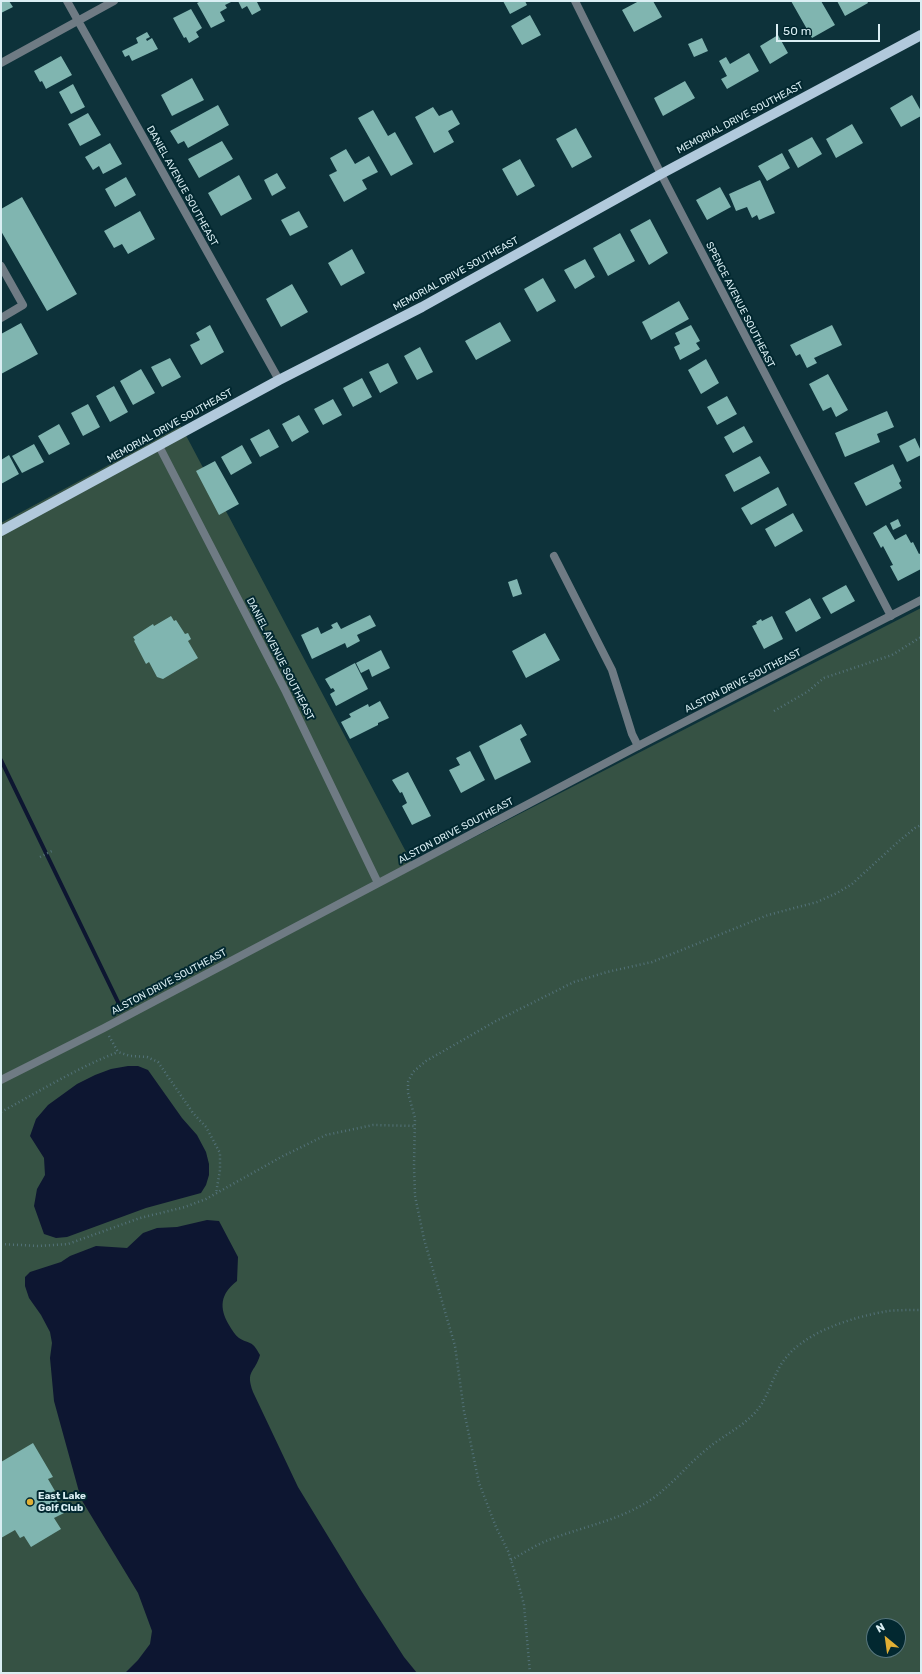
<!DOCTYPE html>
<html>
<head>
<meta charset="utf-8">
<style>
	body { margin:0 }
	#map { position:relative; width:922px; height:1674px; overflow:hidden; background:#0d323a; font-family:Rubik,sans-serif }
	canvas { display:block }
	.frame { position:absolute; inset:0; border:2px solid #daeef3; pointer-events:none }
	.north { position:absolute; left:866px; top:1618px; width:40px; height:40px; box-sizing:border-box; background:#022830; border:1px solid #58777e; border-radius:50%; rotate:331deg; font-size:11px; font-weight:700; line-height:16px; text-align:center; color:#daeef3 }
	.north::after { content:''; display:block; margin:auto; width:14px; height:18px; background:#e1af34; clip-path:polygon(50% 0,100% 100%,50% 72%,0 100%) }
	.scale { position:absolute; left:776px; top:24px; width:104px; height:18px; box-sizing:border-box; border:2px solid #daeef3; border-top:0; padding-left:5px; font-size:12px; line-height:14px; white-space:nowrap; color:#daeef3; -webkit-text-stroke:3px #022830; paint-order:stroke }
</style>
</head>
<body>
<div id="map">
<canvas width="922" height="1674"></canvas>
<div class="frame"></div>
<div class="north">N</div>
<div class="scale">50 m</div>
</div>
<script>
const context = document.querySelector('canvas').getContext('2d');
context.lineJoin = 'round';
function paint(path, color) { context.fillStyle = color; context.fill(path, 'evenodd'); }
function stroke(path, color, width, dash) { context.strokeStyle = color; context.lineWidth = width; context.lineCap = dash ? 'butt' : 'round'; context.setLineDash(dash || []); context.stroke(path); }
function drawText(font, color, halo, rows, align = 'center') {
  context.font = font + ' Rubik,sans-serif'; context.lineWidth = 4; context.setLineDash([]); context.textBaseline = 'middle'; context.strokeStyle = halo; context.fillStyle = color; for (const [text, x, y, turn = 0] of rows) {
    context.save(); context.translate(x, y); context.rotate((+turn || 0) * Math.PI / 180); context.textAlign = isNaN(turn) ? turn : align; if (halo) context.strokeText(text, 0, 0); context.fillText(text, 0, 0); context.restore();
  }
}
paint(new Path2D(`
	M181,426L414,867L1,1080V523Z
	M921,608V1673H1V1080ZM874,1626H898V1650H874Z`), '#365244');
paint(new Path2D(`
	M128,1066H138L148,1070L182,1118L197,1135L206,1152L209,1164V1175L206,1185L201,1193L146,1208L67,1237L56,1238L44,1234L34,1206L37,1189L45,1175L44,1158L30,1136L36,1119L48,1105L77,1084L95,1075L111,1069Z
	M207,1220L219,1221L238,1257L237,1281C220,1294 219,1308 229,1325C232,1330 235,1335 239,1338C251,1345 252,1340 260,1355C255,1373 245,1370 253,1392L298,1487L362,1592L404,1657L417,1673H125L138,1660L150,1644L152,1631L138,1593L81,1499L54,1401L50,1358L52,1343L50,1332L41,1315L29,1298L25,1286V1277L30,1272L61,1262L70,1256L96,1246L127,1248L143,1233L157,1228L177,1227Z`), '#0d1631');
stroke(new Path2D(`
	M1,760L119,1004`), '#0d1631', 4);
paint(new Path2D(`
	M1,1H9L13,7L1,13Z
	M201,1H233L225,5L227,8L220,12L225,21L211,28L197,3Z
	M238,1H260L257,2L261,10L252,15L247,6L242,9Z
	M503,1H525L527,5L510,14Z
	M639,1H653L662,17L634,32L622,10Z
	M791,1H821L835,25L812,38Z
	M837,1H867L868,3L845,16Z
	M191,9L202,28L196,32L199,37L189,43L186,37L184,38L173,18Z
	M530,15L541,35L522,45L511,26Z
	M147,32L150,37L146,39L147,41L152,38L158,49L132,61L129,55L125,57L122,51L138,43L136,38Z
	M778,35L788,53L770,64L760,46Z
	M702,38L708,51L694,57L688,44Z
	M749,53L759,71L727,89L721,79L727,76L719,61L726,57L730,64Z
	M61,56L72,75L46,89L42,81L40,82L34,71Z
	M192,78L204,100L172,116L161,95Z
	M685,81L695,98L663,116L654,98Z
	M73,84L85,107L71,114L59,92Z
	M912,95L921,111V116L901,127L890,108Z
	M218,105L229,125L188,148L184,141L178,144L170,131Z
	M433,107L439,116L452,110L460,124L448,131L454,142L434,153L415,117Z
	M373,110L388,136L395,132L413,164L391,176L358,118Z
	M88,113L101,135L80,146L68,124Z
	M852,124L863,143L836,158L826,139Z
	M576,128L592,157L572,168L556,139Z
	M812,137L822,154L798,168L788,150Z
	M222,141L233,159L199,178L188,159Z
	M110,143L122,164L103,174L99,166L93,170L85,157Z
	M346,149L355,164L369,156L378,172L362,180L367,189L344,202L329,175L337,171L330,158Z
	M782,153L790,168L767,181L758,166Z
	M520,159L535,186L517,196L502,169Z
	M277,173L286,188L272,196L264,180Z
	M239,175L252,199L221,216L208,193Z
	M126,177L136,195L115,207L105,189Z
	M760,180L775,213L759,220L757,215L752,218L747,207L736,211L729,194Z
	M720,187L731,207L707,220L696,200Z
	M22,197L77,294L47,311L1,231V209Z
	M140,211L155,239L128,254L122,244L114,248L104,231Z
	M299,211L308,227L290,236L281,220Z
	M650,219L668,253L649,265L630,230Z
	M620,233L635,261L608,276L593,248Z
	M352,249L365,273L341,286L328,263Z
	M585,259L595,277L575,289L564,270Z
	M543,278L556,301L537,312L524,289Z
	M292,284L308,312L281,327L266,299Z
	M679,301L689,319L651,340L642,322Z
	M500,322L511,341L476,360L465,341Z
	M21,323L38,354L1,374V334Z
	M210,325L224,352L201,365L190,345L200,340L196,333Z
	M691,325L700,341L696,343L700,349L680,360L674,347L680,344L675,333Z
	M832,325L842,345L814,358L817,363L807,368L800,354L796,356L790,345Z
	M420,347L433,372L417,380L404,356Z
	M170,358L181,377L162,387L151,367Z
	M706,359L719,383L701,394L688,370Z
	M388,363L398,383L380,393L369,372Z
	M141,369L155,393L133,405L120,381Z
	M828,374L848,410L836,417L831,407L823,411L809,384Z
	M362,378L372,397L353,407L343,388Z
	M114,386L128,412L110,422L96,396Z
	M727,396L737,414L717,425L707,407Z
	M333,399L342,415L323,425L314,409Z
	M88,404L100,427L83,436L71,413Z
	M887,411L894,427L877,434L880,442L845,457L835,433Z
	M299,415L309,432L292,442L282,424Z
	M59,424L70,444L49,455L38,436Z
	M744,426L753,442L733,453L724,437Z
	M269,429L279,447L260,457L250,439Z
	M915,438L921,451V455L907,462L899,446Z
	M34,444L44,462L22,473L12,456Z
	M242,445L252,463L231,475L221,457Z
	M9,455L19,474L1,484V460Z
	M760,456L770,473L734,492L725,475Z
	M215,461L239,504L219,515L196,471Z
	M893,464L901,481L899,483L902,488L866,506L854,483Z
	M778,487L787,505L751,525L741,508Z
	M793,513L803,531L775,547L765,529Z
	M898,519L901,526L893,530L890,523Z
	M886,525L895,540L906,534L911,543L913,542L919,554L921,553V569L898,581L890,566L893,565L883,546L881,548L873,533Z
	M517,579L522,594L513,597L508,582Z
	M846,585L855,601L831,614L822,598Z
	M810,598L821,618L796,632L785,612Z
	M370,615L376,626L357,635L360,641L347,648L345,643L312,659L301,635L318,627L321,634L333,628L331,625L337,622L341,629Z
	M171,616L174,621L176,620L185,634L188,633L191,639L188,641L198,658L163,679L157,677L149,662L146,664L134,641L135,640L133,637L153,624L154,626Z
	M772,616L783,639L764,649L752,626L757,624L756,622L761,619L762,621Z
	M545,633L560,660L526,678L512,651Z
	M381,650L390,668L372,677L369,669L361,673L356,663Z
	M355,663L368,689L336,706L330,694L335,691L333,688L331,689L325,679Z
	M380,701L389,718L378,723V725L350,739L341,722L351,717L349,714L368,704L369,707Z
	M521,724L527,735L520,739L531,762L495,780L479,746Z
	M470,751L485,780L461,793L449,770L460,765L456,758Z
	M408,772L431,816L412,825L402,806L407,803L402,792L400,793L392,780Z
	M33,1443L53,1477L48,1479L55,1491L52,1492L64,1513L54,1518L61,1529L31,1547L24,1536L20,1538L15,1530L1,1538V1462Z`), '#80b5b0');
stroke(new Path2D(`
	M774,711L807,692L824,678L892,655L921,637
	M40,857L52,851
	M109,1036L118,1052L130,1056L147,1057L158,1062L193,1113L206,1127L220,1153V1170L216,1193
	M1,1112C40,1091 77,1068 118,1052
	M1,1244L39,1246L68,1244L140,1218L185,1207L206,1199L283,1156L326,1135L373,1125L416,1126
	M511,1560C525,1552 539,1543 554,1538C589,1525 620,1520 652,1499C673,1484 688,1464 708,1448C724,1435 746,1425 758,1409C769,1395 772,1378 782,1363C802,1332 853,1317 888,1311C899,1310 910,1310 921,1310
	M530,1673L524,1605L518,1582L508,1551L496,1527L479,1483L464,1411L455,1346L424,1239L415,1196L414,1166L415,1118L408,1093V1082L413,1072L426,1061L496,1021L574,982L607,972L652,962L768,915L817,902L837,893L852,884L899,841L915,828L921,825`), '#537279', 2.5, [1, 3]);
stroke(new Path2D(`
	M554,556L612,670L632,734L638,746`), '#6f7b84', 8);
stroke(new Path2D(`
	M67,1L279,380
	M1,63L114,1
	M661,174L891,616
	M1,266L23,305L1,318
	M159,446L286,692L378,883
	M1,1080L104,1028L638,746L921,600`), '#6f7b84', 8);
stroke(new Path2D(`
	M575,1L661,174`), '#6f7b84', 8);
stroke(new Path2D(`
	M1,531L279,380L422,307L661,174L921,35`), '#b1c9dc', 10);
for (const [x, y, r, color] of [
	[30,1502,4,"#e1af34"]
]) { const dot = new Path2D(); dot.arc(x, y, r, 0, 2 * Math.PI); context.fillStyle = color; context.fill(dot); stroke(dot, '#022830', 1.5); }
drawText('10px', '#daeef3', '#022830', [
	["MEMORIAL DRIVE SOUTHEAST",740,118,-28],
	["DANIEL AVENUE SOUTHEAST",182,186,61],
	["MEMORIAL DRIVE SOUTHEAST",456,274,-29],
	["SPENCE AVENUE SOUTHEAST",740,305,63],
	["MEMORIAL DRIVE SOUTHEAST",170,426,-29],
	["DANIEL AVENUE SOUTHEAST",280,659,63],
	["ALSTON DRIVE SOUTHEAST",743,681,-27],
	["ALSTON DRIVE SOUTHEAST",456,831,-28],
	["ALSTON DRIVE SOUTHEAST",169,982,-28]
]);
drawText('bold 10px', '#daeef3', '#022830', [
	["East Lake",38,1496],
	["Golf Club",38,1508]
], 'left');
</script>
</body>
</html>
